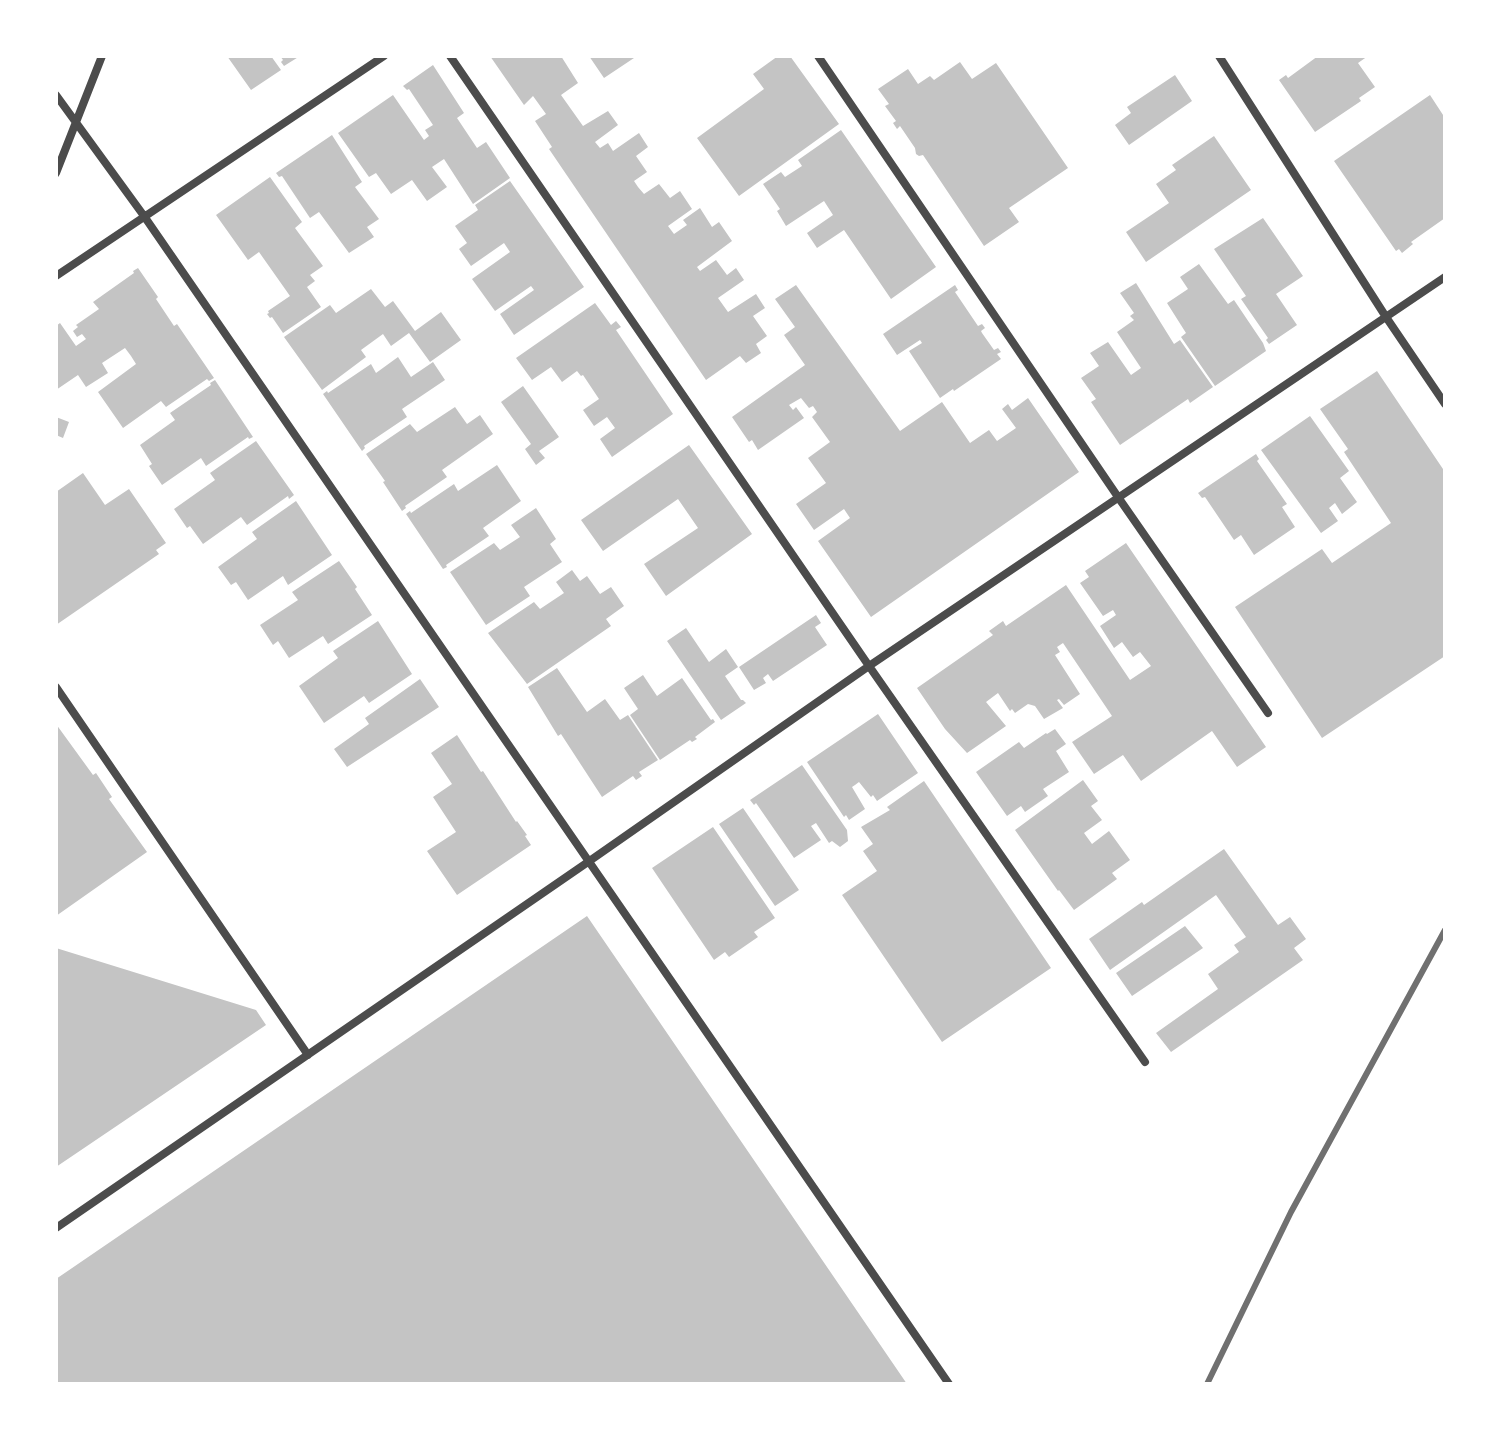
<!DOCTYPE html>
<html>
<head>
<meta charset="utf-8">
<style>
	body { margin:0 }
	#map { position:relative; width:1501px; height:1440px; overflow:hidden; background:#fff; font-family:"Nunito Sans",sans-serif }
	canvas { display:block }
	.frame { position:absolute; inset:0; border:58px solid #fff; pointer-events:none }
</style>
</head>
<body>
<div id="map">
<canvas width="1501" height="1440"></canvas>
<div class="frame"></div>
</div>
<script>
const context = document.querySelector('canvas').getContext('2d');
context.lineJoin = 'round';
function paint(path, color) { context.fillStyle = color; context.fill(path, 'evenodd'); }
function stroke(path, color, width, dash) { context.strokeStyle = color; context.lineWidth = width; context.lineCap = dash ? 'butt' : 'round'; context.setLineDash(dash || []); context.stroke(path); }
paint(new Path2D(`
	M227,56H271L281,70L251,90Z
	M280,56H300L284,66L281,62L283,60Z
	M490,56H561L578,83L561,95L583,126L608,111L618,125L595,142L600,148L608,143L613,151L639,133L648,147L636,156L647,172L634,181L638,187L644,194L659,184L670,198L680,191L692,209L668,226L674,234L687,225L683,220L700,208L712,227L719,222L732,241L697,267L700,271L716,260L727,275L736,268L744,280L718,298L728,312L756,294L765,308L753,316L767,336L756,344L761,353L746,363L740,356L706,380L549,149L552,147L535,121L546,114L533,96L524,105Z
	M589,56H637L604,78Z
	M778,56H790L839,124L739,196L697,138L764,89L753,74Z
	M1318,56H1368L1358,63L1375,87L1359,98L1361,101L1315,132L1279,80L1286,75L1288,78Z
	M960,62L972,79L996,63L1068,168L1009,208L1019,222L984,246L923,155L919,156L916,154L915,148L900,126L897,129L893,123L896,121L885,106L889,104L878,89L908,69L918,84L930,76L934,80Z
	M433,65L464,113L457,118L477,148L486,142L510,178L473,204L444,159L432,167L447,187L427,201L412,180L391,194L376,173L369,177L338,133L393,95L424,140L429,136L425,130L433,125L409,89L407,90L403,86Z
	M1175,75L1192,101L1129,145L1115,125L1131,113L1127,107Z
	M1430,95L1445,118V218L1411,242L1413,244L1402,253L1399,249L1396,251L1334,161Z
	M841,130L936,267L891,299L844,230L817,248L807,233L833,215L824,201L786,226L777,211L780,209L763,184L781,172L785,177L802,166L798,160Z
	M332,135L362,182L355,187L379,219L367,227L374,237L349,253L319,212L310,218L282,176L279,177L276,173Z
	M1214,136L1251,190L1146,262L1126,232L1169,203L1156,184L1176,170L1172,165Z
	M270,177L302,222L295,228L323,266L310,275L315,281L307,287L321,307L283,333L272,317L270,318L267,314L269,313L268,311L290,296L259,252L248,260L216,215Z
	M510,181L584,287L514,335L500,314L534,290L531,286L495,311L472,279L510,252L504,243L471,266L459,249L467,243L455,226L478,210L475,205Z
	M1263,218L1303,276L1276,294L1297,325L1269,344L1266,340L1268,338L1241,299L1246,296L1214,249Z
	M1199,264L1228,304L1234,300L1263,343L1266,351L1215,386L1181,337L1186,333L1167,303L1188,289L1180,277Z
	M138,268L158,297L156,299L174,326L177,324L214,378L209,381L207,379L166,407L161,401L123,428L98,392L136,364L131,356L125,348L102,363L108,373L86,387L78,375L56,390V326L60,323L76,346L86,339L82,334L77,337L73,331L78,327L76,325L99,309L93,302L134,273L133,271Z
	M1136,283L1174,344L1180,340L1213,387L1190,403L1188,399L1120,445L1091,402L1096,399L1081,378L1099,366L1090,353L1108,342L1131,375L1141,368L1117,332L1134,320L1130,316L1134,313L1120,293Z
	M796,285L900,431L942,402L970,443L989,430L997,441L1016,428L1002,409L1008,404L1012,410L1028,398L1079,472L871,617L818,541L850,518L844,509L814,530L796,504L826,483L808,458L841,434L830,442L812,417L817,412L813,406L809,408L801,398L789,405L793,410L796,407L804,418L758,450L752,440L749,442L732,417L805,365L784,335L795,327L775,299Z
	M955,285L958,290L955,292L978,326L982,324L985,328L981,331L982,333L994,350L998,348L1001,352L997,354L1001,359L954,391L953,389L940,398L909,351L922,343L920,340L897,355L883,334Z
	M371,289L385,307L393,301L415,331L441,312L461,340L430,362L409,333L391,346L383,334L361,350L366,357L322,390L284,337L330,305L336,313Z
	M595,303L611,325L616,321L621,327L616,330L673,414L612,457L600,439L615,428L607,417L594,426L583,410L599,399L583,375L581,376L577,371L562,382L551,367L532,380L516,358Z
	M398,357L411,377L433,362L445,380L402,409L407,417L364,446L365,448L362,451L323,394L327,391L328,393L371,364L376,373Z
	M1377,371L1445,472V656L1322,738L1235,607L1322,549L1332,563L1391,523L1344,452L1348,449L1320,409Z
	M215,380L253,437L249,439L248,437L206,466L201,458L162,485L149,466L152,464L140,445L175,420L170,413L211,385L210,383Z
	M523,386L559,437L539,451L545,458L536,465L525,449L531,444L501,402Z
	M455,407L467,424L480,415L493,434L442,470L447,477L405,506L406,508L402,511L383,482L385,481L366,454L410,424L417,432Z
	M1310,416L1349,471L1340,478L1357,502L1342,514L1335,503L1329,508L1338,521L1321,533L1261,450Z
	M56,417L69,422L63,438L56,435Z
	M256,441L294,495L289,499L288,496L247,525L241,517L203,544L190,526L187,528L174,509L215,480L210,473Z
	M689,445L752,534L666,596L644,564L698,528L678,499L603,551L581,520Z
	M1256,454L1259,459L1257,461L1287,504L1282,507L1295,527L1254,555L1241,535L1234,540L1205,497L1202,498L1198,493Z
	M497,465L521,501L483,528L489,536L446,565L447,567L443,569L406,514L410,511L411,513L454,484L458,491Z
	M83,473L105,505L129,489L166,543L156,550L159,554L56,625V492Z
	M296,501L332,555L288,585L283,576L248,600L236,582L231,585L218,567L257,539L252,532Z
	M536,508L556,539L550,544L562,562L524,587L530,596L486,625L450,572L494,543L500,550L520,537L511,525Z
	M1126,543L1266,747L1237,767L1212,731L1141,781L1123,755L1094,774L1072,742L1112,716L1063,643L1057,647L1060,652L1055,655L1080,694L1064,705L1059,699L1057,700L1063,708L1044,719L1035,706L1028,704L1015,713L1012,709L1010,711L998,693L986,702L1006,726L967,753L945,729L917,688L993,635L989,631L1003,621L1006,626L1066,585L1130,680L1151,666L1140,652L1133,657L1122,642L1114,648L1100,626L1116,615L1113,610L1103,616L1080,583L1089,577L1085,571Z
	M339,561L357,587L355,589L372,615L328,644L323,636L289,658L278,641L273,645L260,625L298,600L292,592Z
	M572,570L580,581L587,576L600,594L611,587L624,606L606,619L611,626L527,684L488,633L534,602L540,609L564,593L556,582Z
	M816,615L821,623L815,627L827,645L773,681L768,674L763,678L766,683L754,690L739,667Z
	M378,621L412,674L369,703L364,696L324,723L299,686L338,658L333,651Z
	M686,628L709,662L726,649L738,667L725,676L741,700H743L746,703L721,720L667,641Z
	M557,668L587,712L605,699L620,720L628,715L658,760L639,772L642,776L636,780L633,776L602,797L561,734L558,736L528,687Z
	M643,675L657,696L682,678L711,720L713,719L715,722L695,737L697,739L692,742L690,740L660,760L630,715L638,709L624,688Z
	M420,679L439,707L347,767L334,749L369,724L365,718Z
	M878,714L918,773L877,801L873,795L871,797L859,782L855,785L852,787L865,809L849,820L846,815L844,817L807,762Z
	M56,724L93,775L96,773L112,797L109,799L147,852L56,916Z
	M1055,729L1066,744L1056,751L1069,772L1043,789L1048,796L1025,812L1021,806L1007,816L976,772L1019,742L1024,748L1046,733L1047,734Z
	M457,735L481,772L483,771L516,822L517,821L527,835L525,836L531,845L457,895L427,851L456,832L433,797L452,784L431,753Z
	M802,765L847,830L848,841L840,847L832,841L829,843L816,823L811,826L821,840L794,858L756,803L754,805L750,800Z
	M1083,780L1098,801L1091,806L1102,820L1084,833L1092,844L1109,831L1130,860L1112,873L1117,879L1074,910L1059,890L1058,891L1015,830Z
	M924,781L1051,968L942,1042L842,895L877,871L863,851L873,844L861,827L890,810L887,807Z
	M743,808L799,890L775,906L719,824Z
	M713,827L775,918L754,932L758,937L729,957L725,952L714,960L652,868Z
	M1224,849L1278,925L1290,917L1306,939L1294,948L1303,960L1171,1052L1156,1033L1218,989L1208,974L1239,952L1234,945L1246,937L1216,895L1110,970L1089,939L1142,902L1144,905Z
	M587,916L907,1384H56V1279Z
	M1185,926L1203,948L1132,996L1116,973Z
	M56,948L256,1010L266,1025L56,1167Z`), '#c4c4c4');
stroke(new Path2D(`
	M450,56L869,666L1145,1062
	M818,56L1118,497L1268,713
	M1219,56L1386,317L1445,404
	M56,95L144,216L949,1384
	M56,173L102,56
	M56,276L384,56
	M56,687L308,1055
	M56,1228L588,862L869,666L1445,277`), '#4c4c4c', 8);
stroke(new Path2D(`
	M1207,1384L1291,1212L1445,930`), '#707070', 6);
</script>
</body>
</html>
